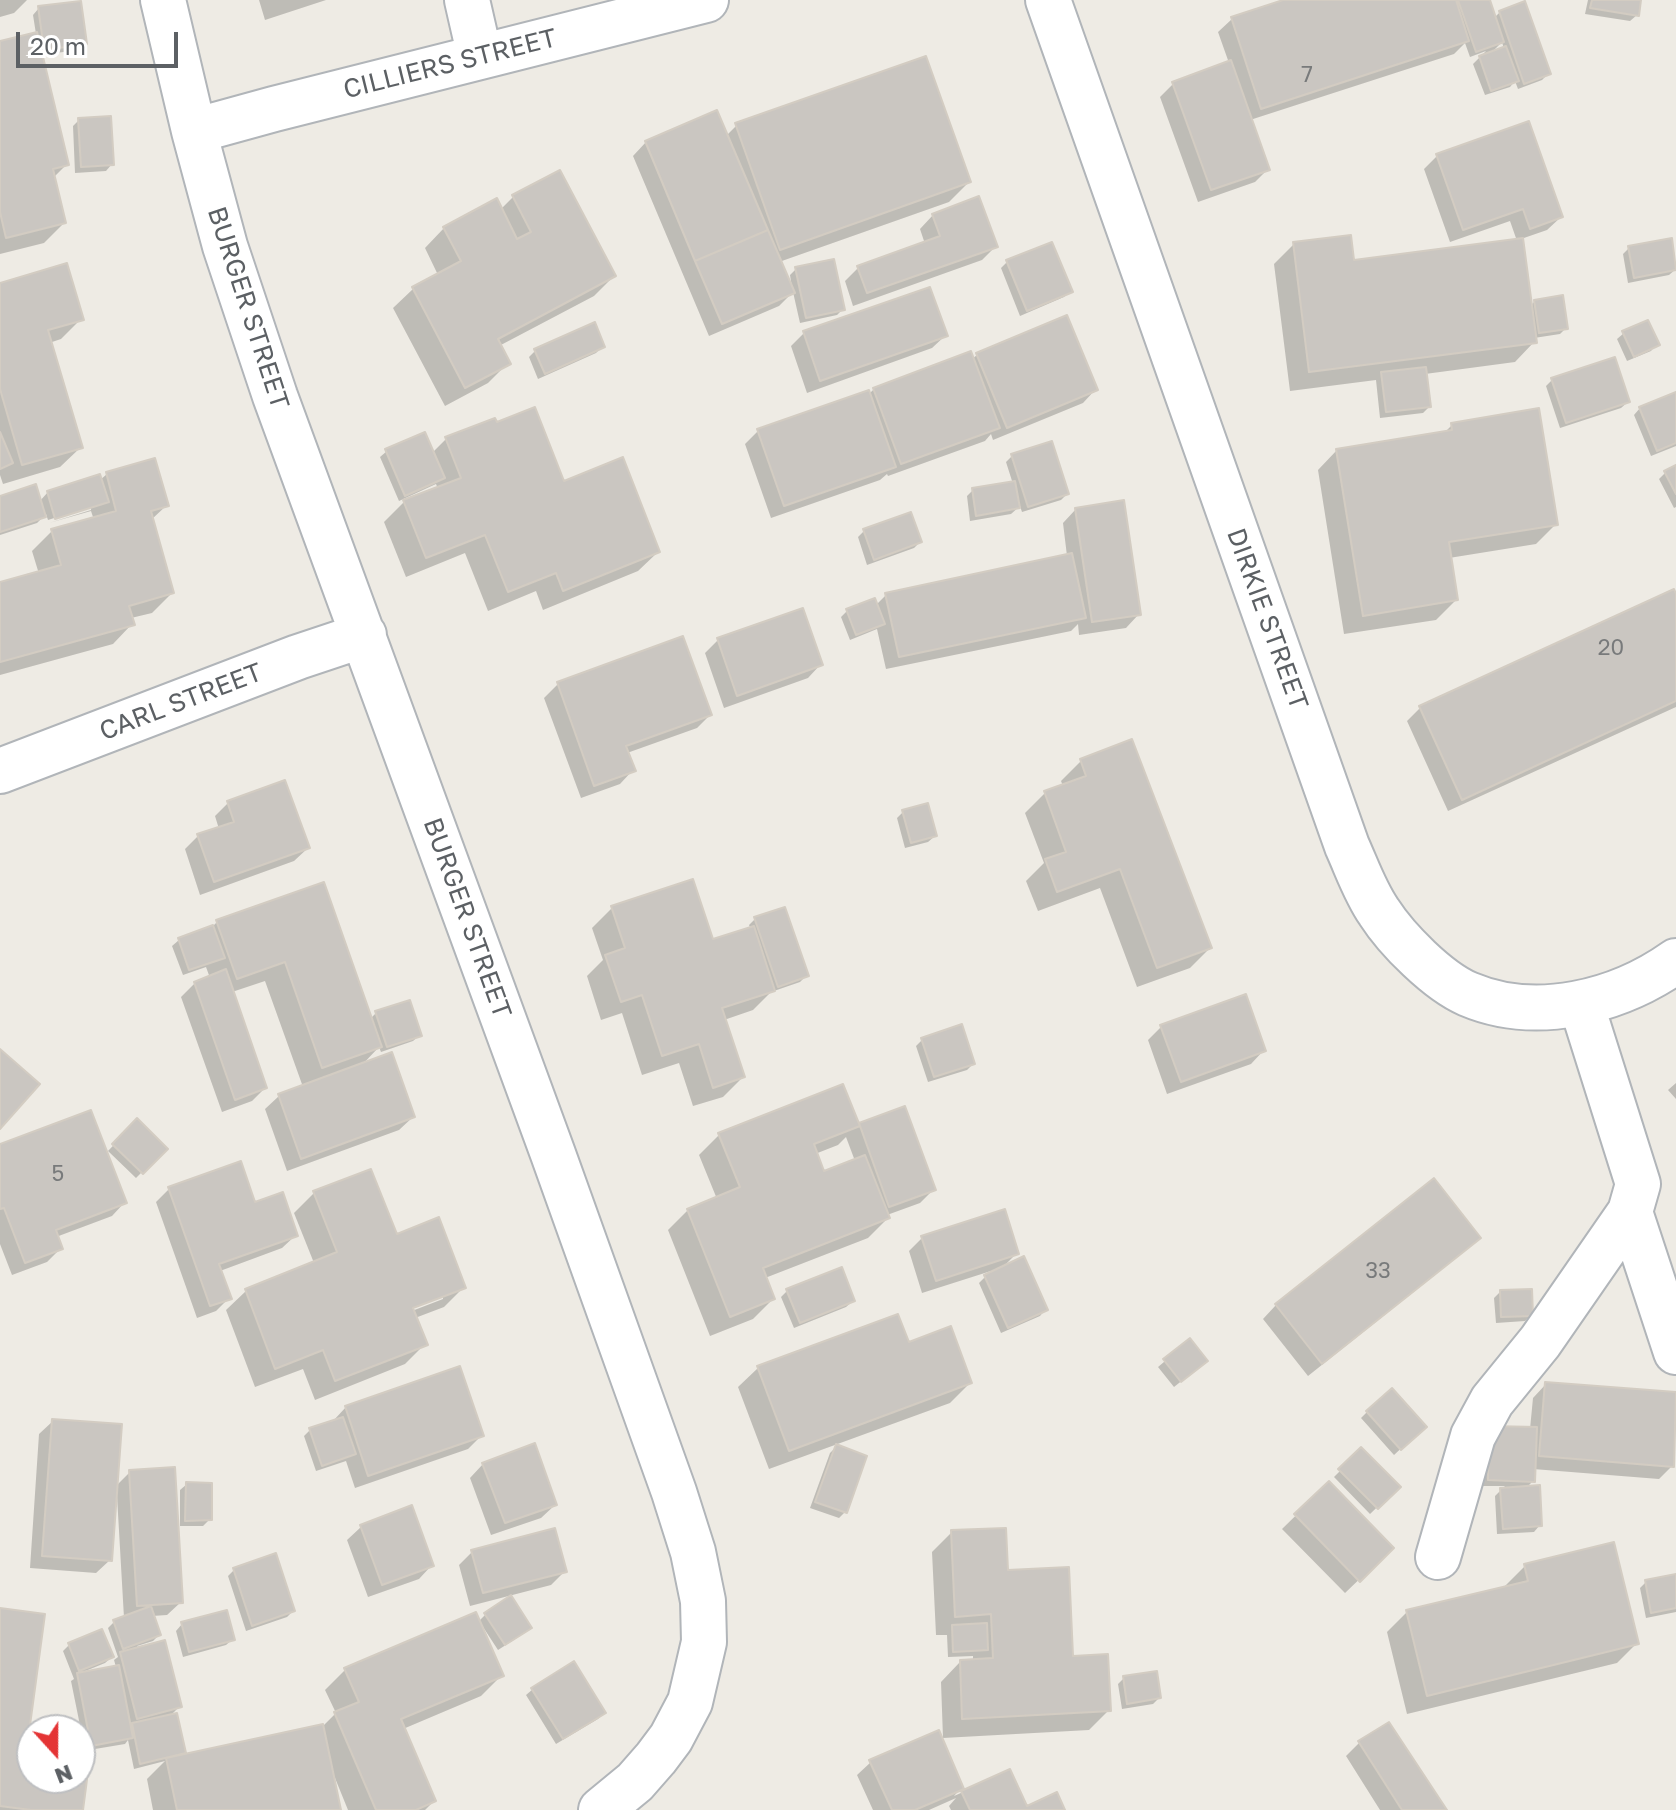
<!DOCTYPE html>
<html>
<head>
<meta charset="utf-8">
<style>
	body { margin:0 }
	#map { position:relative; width:1676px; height:1810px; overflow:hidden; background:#eeebe4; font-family:"Golos Text",sans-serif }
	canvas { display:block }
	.north { position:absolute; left:16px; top:1714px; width:80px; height:80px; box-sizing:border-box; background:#fff; border:2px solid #bebfc1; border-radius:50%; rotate:159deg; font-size:22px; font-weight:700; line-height:32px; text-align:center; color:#5c6064 }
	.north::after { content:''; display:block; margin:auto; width:28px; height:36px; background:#e43435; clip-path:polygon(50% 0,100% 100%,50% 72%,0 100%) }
	.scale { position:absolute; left:16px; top:32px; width:162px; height:36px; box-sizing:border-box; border:4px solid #5c6064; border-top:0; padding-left:10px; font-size:24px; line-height:28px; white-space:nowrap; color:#5c6064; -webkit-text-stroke:6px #fff; paint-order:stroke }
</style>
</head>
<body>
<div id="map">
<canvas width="1676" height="1810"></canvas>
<div class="north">N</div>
<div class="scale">20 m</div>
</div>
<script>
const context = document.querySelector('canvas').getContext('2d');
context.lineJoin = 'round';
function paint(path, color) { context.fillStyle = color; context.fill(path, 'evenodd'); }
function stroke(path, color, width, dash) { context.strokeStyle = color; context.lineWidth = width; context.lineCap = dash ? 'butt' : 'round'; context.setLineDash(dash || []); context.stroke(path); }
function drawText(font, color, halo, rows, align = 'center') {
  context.font = font + ' "Golos Text",sans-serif'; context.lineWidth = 8; context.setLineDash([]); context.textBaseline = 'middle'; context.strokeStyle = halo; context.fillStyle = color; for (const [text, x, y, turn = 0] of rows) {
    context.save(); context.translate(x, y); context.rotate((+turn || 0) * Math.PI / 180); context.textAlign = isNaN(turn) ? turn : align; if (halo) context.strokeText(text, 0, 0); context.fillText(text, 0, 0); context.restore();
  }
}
paint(new Path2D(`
	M0,0H27L14,13L0,17Z
	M259,0H326L265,20Z
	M1290,0H1488L1494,18L1500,12L1548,74L1542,80L1518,89L1515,81L1510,87L1485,95L1473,64L1486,51L1470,57L1465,43L1454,54L1250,120L1268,169L1255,182L1198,202L1160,97L1173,84L1229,63L1218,32L1232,19ZM1502,42L1504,49L1490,54Z
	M1588,0H1639L1637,15L1630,21L1585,14Z
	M39,8L85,44L79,50L40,55L66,165L53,178L64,223L44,243L0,254V43L36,34L33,15Z
	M79,120L112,164L106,171L75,173L73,126Z
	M737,125L969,182L949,202L779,262L792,288L790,275L796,269L843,309L837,315L800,323L793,292L779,306L709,336L633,156L646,142L726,136Z
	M1437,156L1561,217L1547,230L1521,239L1530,306L1535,301L1566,328L1560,334L1534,338V342L1515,362L1425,374L1429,407L1423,413L1380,418L1376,380L1290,391L1274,264L1294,244L1352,262L1517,241L1510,221L1450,242L1424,169Z
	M513,197L614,276L594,296L499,346L508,363L488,383L445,406L393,308L413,289L438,275L425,248L444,228L500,210Z
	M933,215L995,247L982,260L853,306L845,281L858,268L925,244L920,229Z
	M1629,248L1676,269L1669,275L1628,283L1623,254Z
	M1007,262L1071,291L1064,297L1020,316L1001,268Z
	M0,285L81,319L61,339L49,343L80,448L60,467L3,484L0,475Z
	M804,333L946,335L932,348L807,393L791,346Z
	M1624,333L1657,344L1651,351L1627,361L1617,339Z
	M603,346L596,353L538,379L529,357L535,351Z
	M977,355L1096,389L1083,403L993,440L991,434L985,441L888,476L887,474L880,480L771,518L745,444L758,431L869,394L874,389L972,359Z
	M1552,380L1628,402L1621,408L1560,428L1546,386Z
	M1676,394V446L1651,456L1634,415L1640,408Z
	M1452,425L1556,524L1536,544L1449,558L1456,600L1436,620L1344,634L1318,470L1337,450L1443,434Z
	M446,439L563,484L658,552L638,571L543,610L536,591L488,611L465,553L406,577L384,522L404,502L438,489L436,484L399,501L380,457L387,451L432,453Z
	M1012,456L1067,494L1061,500L1022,512L1020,506L1011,514L970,521L967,496L973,490L1013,484L1006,462Z
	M1676,468V507L1674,508L1659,479L1665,473Z
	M107,474L167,505L151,520L172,593L152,613L131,618L132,624L113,644L0,675V584L39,574L32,551L52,531L94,520L91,511L49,523L91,510V506L48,520L46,514L37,523L0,535V498L39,502L48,492L100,480Z
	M1076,509L1139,614L1126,628L1079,635L1078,624L1071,631L886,669L877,629L850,640L841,617L847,611L876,605L886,595L1067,556L1063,523Z
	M864,531L920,542L914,548L867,565L858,537Z
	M1676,599V707L1448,811L1407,721L1420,708Z
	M682,638L710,715L697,728L627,753L633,770L620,784L581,798L544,698L558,684Z
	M718,640L821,664L808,678L724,708L705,653Z
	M1131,742L1210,948L1190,968L1137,987L1100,888L1038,911L1026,881L1044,863L1025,813L1045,793L1063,786L1061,781L1081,761Z
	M228,803L308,848L294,861L200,895L185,849L198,836L219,829L215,816Z
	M903,812L935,836L928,842L905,848L897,818Z
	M322,884L370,1019L376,1013L420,1035L413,1041L381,1052L379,1047L361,1066L413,1117L399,1130L287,1171L265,1109L279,1096L303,1087L265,981L232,992L265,1088L252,1101L222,1112L181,997L195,983L210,978L206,967L183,975L172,946L179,940L211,928L217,922Z
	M612,908L712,942L751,930L749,925L755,919L807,975L800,982L771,992L753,1010L724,1020L743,1077L723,1097L693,1106L679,1063L642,1075L622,1013L601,1020L587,976L603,960L592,928Z
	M1161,1027L1264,1050L1251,1064L1167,1094L1148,1040Z
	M922,1040L973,1064L967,1070L928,1082L916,1046Z
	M1676,1083V1099L1668,1090Z
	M904,1108L933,1190L920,1203L887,1215L888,1218L868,1238L765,1278L773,1299L753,1319L710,1336L668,1230L688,1210L717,1199L699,1155L719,1135L858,1126ZM846,1137L855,1161L823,1174L815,1154L838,1145Z
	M137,1121L165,1149L136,1178L108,1151Z
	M0,1146L125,1202L112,1216L56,1237L61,1248L47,1262L12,1275L0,1244Z
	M1434,1181L1479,1238L1465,1251L1308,1376L1263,1319L1276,1305Z
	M169,1189L254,1204L296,1235L282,1248L220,1271L229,1298L216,1311L197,1318L156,1202Z
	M314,1193L395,1237L464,1287L444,1307L415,1318L425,1344L405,1364L315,1400L303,1369L255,1387L226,1310L246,1291L314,1263L294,1213ZM443,1294V1299L404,1314L403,1310Z
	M922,1238L1017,1253L1001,1269L1046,1309L1040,1316L1001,1333L979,1283L991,1271L922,1293L909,1251Z
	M787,1291L853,1301L846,1307L794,1328L781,1297Z
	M1500,1292L1531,1315L1525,1321L1496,1323L1494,1298Z
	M1189,1341L1199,1367L1174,1387L1158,1367Z
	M908,1345L970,1383L950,1403L769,1469L738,1387L758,1368Z
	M1546,1384L1676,1394L1672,1466L1659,1479L1533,1469V1481L1526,1488L1540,1525L1534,1532L1497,1534L1495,1496L1505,1486H1483L1484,1434L1530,1429L1533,1398Z
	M346,1407L481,1436L468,1449L355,1488L346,1461L316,1471L304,1436L310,1430L333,1421Z
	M1367,1412L1424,1427L1394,1455L1361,1418Z
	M53,1421L115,1487L130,1472L181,1602L167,1615L152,1616L159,1635L153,1641L137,1646L180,1706L169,1717L184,1752L179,1757L323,1726L336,1713L325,1690L345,1670L478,1622L485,1615L510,1598L523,1634L498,1650L483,1627L481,1628L501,1676L481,1696L403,1729L434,1801L425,1810H348L335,1778L333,1779L339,1810H153L147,1779L165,1761L134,1769L128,1740L125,1744L89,1750L81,1810H0V1610L26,1742H32V1778H80V1749L85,1750L71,1681L74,1679L63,1651L69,1645L112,1657L105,1663L83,1672L116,1667L114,1660L118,1657L108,1628L114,1622L124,1618L117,1496H114L110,1560L96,1573L30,1568L39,1434Z
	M836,1447L845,1512L839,1518L810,1508L830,1453Z
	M1361,1450L1398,1487L1370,1514L1334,1477Z
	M483,1464L555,1505L541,1518L491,1535L470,1478Z
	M1329,1483L1392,1548L1345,1593L1282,1529Z
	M187,1484L210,1519L203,1526H180V1490Z
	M411,1508L432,1565L419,1579L368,1597L347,1540L361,1527Z
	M952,1532L1006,1572L1109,1710L1089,1730L943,1738L941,1682L960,1662L973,1661V1656L948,1657L947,1635H936L932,1552Z
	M473,1551L565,1571L551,1585L470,1606L459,1565Z
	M1525,1566L1637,1643L1617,1663L1407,1714L1387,1632L1407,1612L1506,1588L1505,1586Z
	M234,1570L293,1611L287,1617L246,1631L228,1576Z
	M1676,1576V1612L1646,1618L1640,1588L1646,1582Z
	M182,1624L233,1639L226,1645L183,1657L176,1631Z
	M1124,1678L1159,1698L1153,1704L1122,1709L1118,1684Z
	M533,1689L604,1713L598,1719L556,1744L526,1695Z
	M1388,1724L1444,1810H1380L1346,1756L1359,1743Z
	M871,1762L961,1788L954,1796L1009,1772L1026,1808L1063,1810H951L949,1806L956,1798L929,1810H873L857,1775Z`), '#0003');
const building = new Path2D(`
	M1283,0H1456L1469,41L1261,109L1231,17Z
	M1458,0H1490L1504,42L1476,52Z
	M1592,0H1641L1639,16L1590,8Z
	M81,1L87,44L44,50L38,6Z
	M1525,1L1551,74L1524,84L1499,11Z
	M37,32L69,165L53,169L66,223L6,238L0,212V41Z
	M1506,46L1519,81L1491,91L1479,56Z
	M926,56L971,182L780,250L735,123Z
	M1231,60L1270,170L1211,190L1172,82Z
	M717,110L768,230L695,261L645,141Z
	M111,116L114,165L81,167L78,118Z
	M1529,121L1563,217L1530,229L1523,209L1463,230L1436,154Z
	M560,170L616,276L498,339L511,364L465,388L412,287L461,261L443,227L497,198L517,239L531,232L512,195Z
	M979,196L998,247L867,293L857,266L940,236L932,214Z
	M768,230L795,293L722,324L695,261Z
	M1351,235L1354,260L1523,238L1537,343L1309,372L1293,242Z
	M1672,238L1676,270L1634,278L1628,246Z
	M1052,242L1073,292L1027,311L1006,260Z
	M834,259L845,310L806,318L795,267Z
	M67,263L84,320L48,330L83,448L22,465L0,389V283Z
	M930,287L948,336L820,381L803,331Z
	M1563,295L1568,329L1539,333L1534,300Z
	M1067,315L1098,390L1007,428L976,353Z
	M1648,320L1660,345L1634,357L1622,331Z
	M595,322L605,347L545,374L534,349Z
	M971,351L1000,428L901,464L873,388Z
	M1615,357L1630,402L1566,423L1551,378Z
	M1426,367L1431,407L1386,412L1381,372Z
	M869,390L896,467L784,506L757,429Z
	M1676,392V443L1657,451L1639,407Z
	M535,407L564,481L623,457L660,552L563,591L556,573L508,592L485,535L426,558L403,500L461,478L445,437L495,418L497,422Z
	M1539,408L1558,525L1449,542L1458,600L1363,616L1336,449L1452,430L1451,423Z
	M0,432L13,463L0,469Z
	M425,432L445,478L405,496L385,449Z
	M1052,441L1069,494L1028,507L1011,454Z
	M155,458L169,506L151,511L174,593L129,606L135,625L0,662V582L61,565L51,529L116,511L106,472Z
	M1676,465V494L1664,471Z
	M100,474L109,502L55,519L47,491Z
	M1015,481L1020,508L976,516L972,488Z
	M36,484L46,517L0,532V496Z
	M1124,500L1141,615L1092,622L1075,508Z
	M911,512L922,542L874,560L863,529Z
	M1072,553L1086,618L899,657L885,593Z
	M1674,589L1676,594V701L1462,800L1419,706Z
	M875,598L885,624L856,635L846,609Z
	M803,608L823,665L737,696L717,638Z
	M683,636L712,715L626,746L636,771L594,786L557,682Z
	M1132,739L1212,948L1157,968L1120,869L1057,892L1045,859L1066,852L1044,791L1086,776L1080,759Z
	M285,780L310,848L214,882L197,834L234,822L227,801Z
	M928,803L937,836L911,843L902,810Z
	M693,879L713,939L754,926L775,991L722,1008L745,1077L713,1088L699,1044L662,1056L642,995L621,1002L605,955L625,948L611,906Z
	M324,882L382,1047L322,1068L285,962L237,979L216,920Z
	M785,907L809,976L778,987L754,917Z
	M213,925L225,958L189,970L178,938Z
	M226,969L267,1088L235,1100L194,982Z
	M1246,994L1266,1051L1181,1082L1160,1025Z
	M410,1000L422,1036L387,1047L375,1011Z
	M962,1024L975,1064L934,1077L921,1038Z
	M0,1049L40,1084L0,1129Z
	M392,1052L415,1117L301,1159L278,1094Z
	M843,1084L860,1126L814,1144L824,1171L865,1155L890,1218L763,1268L775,1299L730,1317L687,1209L740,1187L718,1133Z
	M905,1106L936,1190L889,1207L859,1123Z
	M91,1110L127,1203L56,1230L63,1249L25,1263L4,1208L0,1209V1144Z
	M137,1118L168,1149L143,1174L112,1144Z
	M241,1161L255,1202L283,1192L298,1236L219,1264L232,1299L210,1306L168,1187Z
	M371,1169L397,1234L439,1217L466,1288L413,1308L428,1345L335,1381L323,1350L275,1369L245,1289L337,1252L313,1191Z
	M1434,1178L1481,1238L1322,1364L1275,1304Z
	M1005,1209L1019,1254L936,1281L921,1236Z
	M1024,1256L1048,1310L1008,1328L984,1275Z
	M842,1267L855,1301L800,1323L786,1289Z
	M1532,1289L1533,1316L1501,1317L1500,1290Z
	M898,1314L909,1342L951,1326L972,1383L789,1451L757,1366Z
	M1190,1338L1208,1361L1181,1382L1163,1359Z
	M460,1366L484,1436L368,1476L345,1406Z
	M1545,1382L1676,1392L1674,1467L1539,1456Z
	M1392,1388L1427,1427L1401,1450L1366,1411Z
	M343,1417L356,1454L322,1466L309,1428Z
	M52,1419L122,1424L112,1561L42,1556Z
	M1489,1426L1537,1427L1535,1482L1488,1480Z
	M535,1443L557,1505L505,1523L482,1463Z
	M836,1444L867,1456L847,1513L815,1502Z
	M1361,1447L1401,1487L1378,1509L1338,1469Z
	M175,1467L183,1603L137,1606L129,1470Z
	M1329,1481L1394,1548L1360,1582L1294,1514Z
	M186,1482L212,1483V1520L185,1521Z
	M1540,1485L1542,1526L1503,1529L1500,1488Z
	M412,1505L434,1566L382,1585L360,1525Z
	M555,1528L567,1572L483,1593L471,1550Z
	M1006,1528L1008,1570L1069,1567L1073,1656L1108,1654L1111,1711L962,1719L960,1660L993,1658L991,1614L955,1617L951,1530Z
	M1614,1542L1639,1644L1427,1696L1406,1610L1528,1581L1524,1564Z
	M276,1553L295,1611L252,1626L233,1568Z
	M1676,1574V1608L1651,1613L1645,1580Z
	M511,1595L532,1628L505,1645L484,1613Z
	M151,1606L161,1635L123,1649L113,1620Z
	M0,1608L45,1614L28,1740H32V1778H80V1747L91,1749L83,1810H31L0,1806Z
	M227,1610L235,1640L189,1652L181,1622Z
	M476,1612L504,1676L401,1719L436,1801L416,1810H376L334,1712L359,1702L344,1668Z
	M987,1623L988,1650L953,1652L952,1625Z
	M102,1629L114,1657L79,1671L68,1643Z
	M165,1640L182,1707L137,1719L120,1652Z
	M574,1661L606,1713L563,1739L531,1688Z
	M119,1665L133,1738L91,1746L77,1673Z
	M1157,1671L1161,1698L1127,1704L1123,1676Z
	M177,1713L186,1753L140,1764L132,1723Z
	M1389,1722L1447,1810H1402L1358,1741Z
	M323,1724L341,1810H177L166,1758Z
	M939,1730L964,1789L915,1810H892L869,1760Z
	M1010,1769L1027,1806L1057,1792L1065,1810H970L961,1791Z`);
paint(building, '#cac6c1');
stroke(building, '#d3ccc2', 2);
const minor = new Path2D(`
	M163,0L194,131L225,246L275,396L553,1154L674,1492L693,1552L703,1601L704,1642L690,1702L671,1738L656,1758L635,1782L601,1810
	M467,0L480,57
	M1048,0L1347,846C1357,868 1365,892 1379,912C1397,940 1438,981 1468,994C1536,1023 1618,1002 1676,961
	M194,131L274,109L706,0
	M0,771L298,657L364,635
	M1630,1212L1676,1352
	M1438,1557L1473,1436L1492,1401L1540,1342L1630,1212L1638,1184L1581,1003`);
stroke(minor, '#b1b5b9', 48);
stroke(minor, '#fff', 44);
drawText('22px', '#787a7b', null, [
	["7",1307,75],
	["20",1611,648],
	["5",58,1174],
	["33",1378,1271]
]);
drawText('26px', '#5c6064', '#fff', [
	["CILLIERS STREET",450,64,-14],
	["BURGER STREET",248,308,72],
	["DIRKIE STREET",1267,619,70],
	["CARL STREET",181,702,-21],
	["BURGER STREET",467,918,70]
]);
</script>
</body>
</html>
